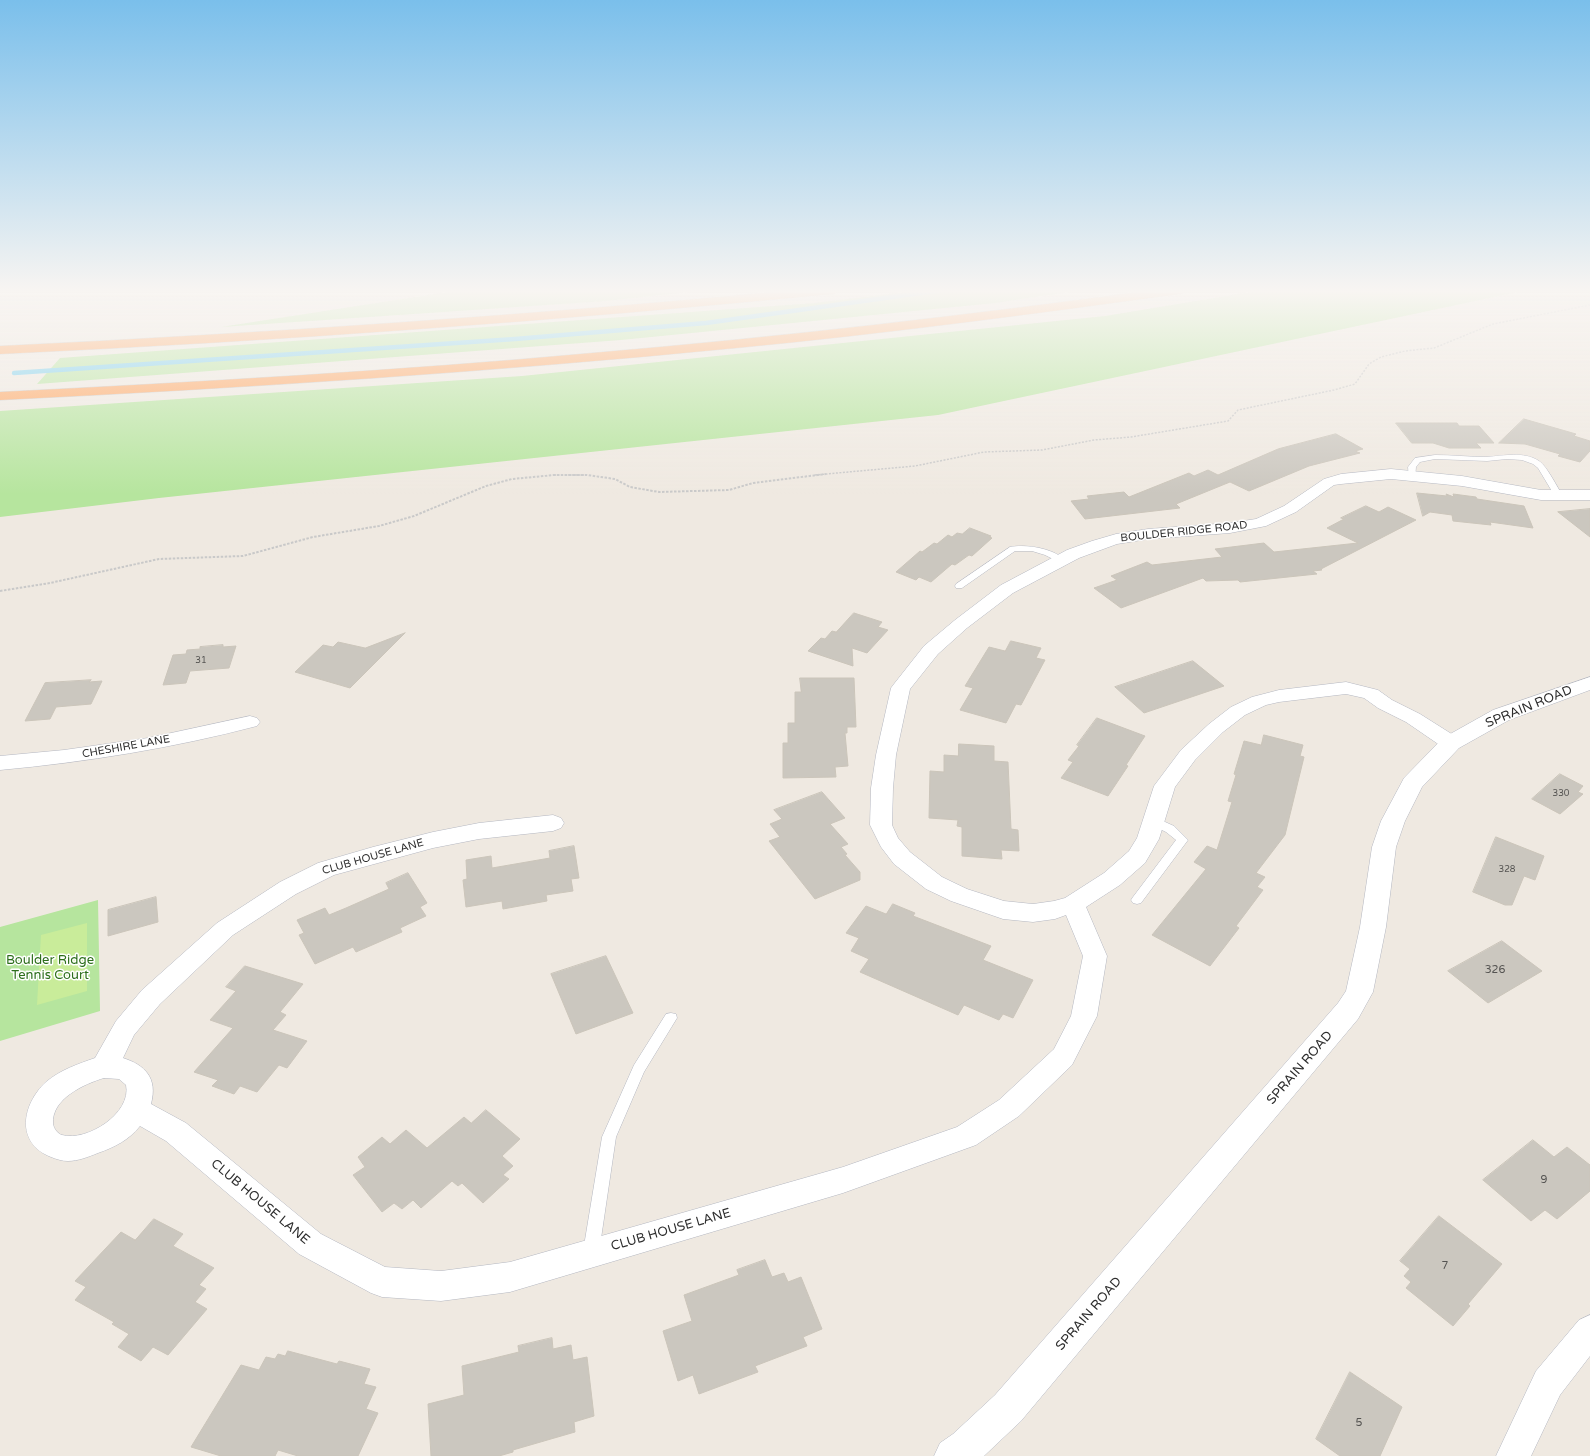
<!DOCTYPE html>
<html>
<head>
<meta charset="utf-8">
<style>
	body { margin:0 }
	canvas { display:block; background:#efe9e1 }
</style>
</head>
<body>
<canvas width="1590" height="1456"></canvas>
<script>
const context = document.querySelector('canvas').getContext('2d');
context.lineJoin = 'round';
function paint(path, color) { context.fillStyle = color; context.fill(path, 'evenodd'); }
function stroke(path, color, width, dash) { context.strokeStyle = color; context.lineWidth = width; context.lineCap = dash ? 'butt' : 'round'; context.setLineDash(dash || []); context.stroke(path); }
function drawText(font, color, halo, rows, align = 'center') {
  context.font = font + ' "Varela Round",sans-serif'; context.lineWidth = 3; context.setLineDash([]); context.textBaseline = 'middle'; context.strokeStyle = halo; context.fillStyle = color; for (const [text, x, y, turn = 0] of rows) {
    context.save(); context.translate(x, y); context.rotate((+turn || 0) * Math.PI / 180); context.textAlign = isNaN(turn) ? turn : align; if (halo) context.strokeText(text, 0, 0); context.fillText(text, 0, 0); context.restore();
  }
}
paint(new Path2D(`
	M460,290H707L606,301L221,327Z
	M922,290H1083L995,303L621,340L37,384L60,358L814,303Z
	M1262,290H1527L938,415L159,498L0,517V411L522,376L1105,316Z
	M98,900L100,1011L0,1041V927Z`), '#b6e59e');
paint(new Path2D(`
	M87,923V991L37,1005L41,935Z`), '#c9ec9a');
stroke(new Path2D(`
	M14,373L515,339L706,323L942,290`), '#75cff0', 4.5);
const building = new Path2D(`
	M1524,419L1576,434L1574,436L1590,441V451L1580,462L1558,456L1560,454L1525,444L1499,443Z
	M1396,423H1457L1459,426H1479L1494,443H1476L1481,448H1449L1433,443H1412Z
	M1336,434L1363,449L1355,451L1360,453L1309,466L1249,491L1230,482L1176,504L1180,508L1085,519L1071,501L1089,499L1087,496L1124,492L1129,497L1189,473L1194,476L1208,470L1218,475L1278,449Z
	M1417,493L1447,496L1446,494L1454,497L1453,494L1476,497L1477,499L1524,506L1533,528L1490,522L1491,525L1453,521L1452,515L1430,512L1423,516Z
	M1366,506L1379,512L1388,507L1416,520L1321,569L1322,570L1313,571L1317,574L1240,582L1238,580L1206,581L1203,578L1121,608L1094,588L1117,580L1111,576L1147,562L1152,565L1222,557L1215,549L1264,543L1274,552L1358,543L1327,528L1344,519L1341,518Z
	M1590,509V537L1558,512Z
	M970,528L991,536L989,537L992,538L972,556L969,555L955,565L952,564L931,582L919,577L916,580L896,572L920,551L922,552L934,543L937,544L948,535L952,537L957,533L962,534Z
	M854,613L882,622L878,627L888,630L867,653L852,648L853,666L808,651L821,638L825,639L832,631L836,632Z
	M405,633L350,688L295,672L323,645L333,647L338,642L365,648Z
	M1011,641L1041,648L1036,658L1045,660L1021,705L1016,704L1006,723L960,710L973,688L965,686L989,647L1005,651Z
	M223,645V647L236,646L229,668L190,671L186,683L163,685L173,655L186,654L187,650L200,649V647Z
	M1193,661L1224,686L1144,713L1115,687Z
	M800,678H854L856,727H847V733H845L848,766L835,767L836,777L783,778V743H788V723H795V692H801Z
	M91,680L89,682L102,681L91,704L56,707L50,719L25,721L45,683Z
	M1097,718L1145,736L1126,765L1128,766L1108,796L1061,778L1073,762L1068,760L1079,746L1077,745Z
	M1264,735L1303,745L1300,756L1304,757L1285,835L1256,873L1265,877L1257,887L1263,890L1236,926L1239,928L1210,966L1152,935L1206,869L1194,862L1207,846L1217,850L1232,802L1228,801L1236,775L1234,774L1244,741L1261,745Z
	M959,744L994,746V761L1008,762L1011,829L1018,830L1019,851L1001,850L1002,859L962,856V827L957,826L958,820L929,818L930,771L944,772V755L958,756Z
	M1560,774L1583,786L1578,792L1583,794L1560,814L1532,799Z
	M822,792L845,818L830,824L848,844L841,847L847,854L845,855L860,872V880L815,899L769,841L780,837L770,824L782,819L774,810Z
	M1496,837L1544,856L1535,880L1524,876L1512,905H1505L1473,892Z
	M574,846L579,878L571,879L573,891L546,895L547,901L503,909L502,901L466,907L463,880L467,879L466,860L491,856L492,868L550,858L549,851Z
	M408,873L427,903L420,907L426,916L400,928L402,932L356,952L353,947L315,964L299,935L304,933L297,920L325,908L329,915L346,908L389,889L386,883Z
	M156,897L158,922L108,936V910Z
	M893,904L915,913L913,916L991,946L983,960L1033,980L1013,1018L1003,1014L999,1020L964,1005L958,1015L860,972L869,959L851,951L859,938L846,933L866,906L886,914Z
	M1502,941L1542,971L1488,1003L1448,971Z
	M606,956L633,1013L576,1034L551,974Z
	M245,966L303,984L280,1012L286,1015L273,1030L307,1041L287,1068L279,1065L257,1092L240,1086L234,1094L212,1086L218,1080L194,1072L233,1028L210,1020L236,991L226,987Z
	M486,1110L520,1139L502,1156L513,1166L503,1175L509,1179L483,1203L462,1183L458,1186L452,1181L421,1208L413,1200L402,1209L394,1203L382,1212L353,1175L365,1167L358,1157L382,1137L390,1144L406,1130L427,1148L464,1117L471,1123Z
	M1533,1140L1554,1157L1567,1147L1590,1165V1191L1557,1219L1545,1210L1531,1221L1483,1180Z
	M1439,1216L1502,1264L1468,1304L1470,1306L1453,1326L1406,1288L1411,1282L1404,1276L1410,1269L1400,1261Z
	M154,1219L183,1234L173,1246L214,1268L199,1285L206,1289L195,1302L207,1309L168,1355L153,1347L141,1361L118,1347L129,1334L112,1324L114,1322L75,1300L86,1287L75,1281L121,1232L135,1240Z
	M765,1260L772,1277L784,1273L788,1282L801,1277L822,1329L803,1337L807,1346L755,1366L758,1372L699,1394L693,1375L678,1381L663,1331L692,1321L684,1295L739,1275L737,1270Z
	M552,1338L553,1349L571,1345L573,1360L587,1357L594,1416L574,1422L575,1432L513,1450V1452L499,1456H431L428,1404L464,1395L462,1366L519,1352L518,1346Z
	M288,1351L337,1364L339,1361L370,1369L364,1384L376,1387L366,1409L378,1413L358,1456H298L278,1450L275,1456H221L191,1447L241,1365L259,1370L266,1357L275,1359L278,1354L285,1356Z
	M1350,1372L1402,1407L1380,1456H1340L1316,1439Z`);
paint(building, '#cbc7bf');
stroke(building, '#cbc5ba', 1);
const service = new Path2D(`
	M1435,455C1452,455 1470,457 1487,457C1503,456 1524,451 1539,461C1547,466 1557,487 1563,496L1562,498H1556L1538,468L1533,464L1522,460L1507,459L1487,461L1435,459L1420,462L1416,467L1415,478H1409L1408,467L1415,458Z
	M1010,547C1026,544 1053,548 1065,560L1061,563L1045,555L1032,551H1015L962,588H956L955,586L956,584Z
	M1154,817L1174,826L1188,840L1141,903L1137,904L1133,903L1131,900L1133,897L1176,840L1166,832L1150,824L1149,821L1150,818Z
	M671,1013L676,1014L677,1018L644,1072L616,1137L599,1252L596,1257L591,1259L586,1257L583,1252L602,1137L634,1065L666,1014Z`);
const minor = new Path2D(`
	M1391,469L1462,476L1541,490H1590V500H1541L1462,486L1391,479L1341,484L1334,485L1296,512L1266,526L1230,533L1148,539L1117,544L1079,558L1013,593L967,628L938,654L910,689L896,755L893,788L892,825L898,838L910,852L942,877L967,889L1004,901L1033,904L1054,901L1065,898L1104,873L1129,851L1137,838L1154,786L1181,750L1209,724L1231,707L1252,697L1279,690L1346,682L1378,690L1392,700L1420,714L1458,738L1461,743L1458,748L1451,749L1444,748L1406,722L1378,708L1364,698L1346,694L1279,702L1266,705L1245,715L1223,732L1195,760L1175,787L1159,839L1145,863L1120,885L1086,907L1107,956L1097,1016L1072,1065L1019,1116L976,1145L843,1193L510,1292L441,1301L382,1297L371,1293L299,1254L166,1141L140,1126C129,1140 115,1147 98,1153C88,1157 78,1161 68,1161C62,1161 56,1159 51,1157C15,1143 22,1104 46,1082C60,1070 78,1064 95,1058L116,1021L142,990L217,923L280,882L318,863L373,847L433,832L479,823L553,815L561,818L564,823L561,828L553,831L479,839L433,848L334,875L296,894L233,935L160,1004L134,1035L123,1058C145,1065 158,1078 151,1104L186,1123L321,1234L385,1267L441,1271L510,1262L843,1167L957,1127L999,1100L1054,1049L1071,1016L1083,956L1066,915L1055,919L1033,922L1003,919L951,901L926,889L894,864L881,847L870,825L871,788L876,755L891,688L894,684L924,646L955,620L1001,585L1067,550L1092,541L1116,534L1148,529L1230,523L1256,519L1284,506L1324,479L1341,474ZM104,1078L119,1079L126,1085C132,1113 87,1142 62,1135C58,1134 54,1129 53,1124C51,1099 84,1084 104,1078Z
	M250,716L257,718L260,722L257,726C173,748 87,762 0,770V756L64,750L148,738Z
	M1590,1315V1356L1560,1395L1531,1456H1496L1536,1371L1579,1320Z`);
const tertiary = new Path2D(`
	M1590,677V690L1509,720L1459,748L1422,787L1405,821L1396,847L1386,927L1373,992L1358,1019L1021,1421L984,1456H934L940,1443L953,1434L995,1395L1338,1003L1346,991L1360,927L1372,847L1381,821L1404,778L1443,738L1493,710Z`);
const motorway = new Path2D(`
	M796,290H838L836,293L832,294C555,321 278,341 0,354V346C266,333 531,315 796,290Z
	M1153,290H1185L1183,293L1179,294C1032,314 884,334 736,348C491,372 246,388 0,400V392C198,382 395,371 592,353C780,337 967,315 1153,290Z`);
stroke(service, '#b4b7c1', 1);
stroke(minor, '#b4b7c1', 1);
stroke(tertiary, '#b4b7c1', 1);
stroke(motorway, '#c9c9c9', 1);
stroke(new Path2D(`
	M554,475H587
	M815,475L915,466L984,452L1042,450L1094,440L1131,437L1228,421L1238,410L1334,390L1355,384L1369,364L1381,357L1405,351L1434,348L1493,324L1590,305`), '#c9c9c9', 1.5, [2, 1.5]);
stroke(new Path2D(`
	M0,591L50,583L159,559L243,556L313,537L379,526L414,516L486,486L512,479L554,475H587L615,479L630,487L659,492L729,490L753,483L826,474`), '#c9c9c9', 2, [2.5, 1.5]);
paint(service, '#fff');
paint(minor, '#fff');
paint(tertiary, '#fff');
paint(motorway, '#ffa35c');
const sky = context.createLinearGradient(0, 0, 0, 494);
sky.addColorStop(0, '#7abfeb');
sky.addColorStop(0.59, '#f8f5f2');
sky.addColorStop(1, '#f8f5f200');
context.fillStyle = sky;
context.fillRect(0, 0, 1590, 494);
drawText('9px', '#555452', null, [
	["31",201,661],
	["330",1561,794],
	["328",1507,870]
]);
drawText('11px', '#2e2e2e', '#fff', [
	["BOULDER RIDGE ROAD",1184,532,-6],
	["CHESHIRE LANE",126,747,-10],
	["CLUB HOUSE LANE",373,857,-16]
]);
drawText('11px', '#555452', null, [
	["326",1495,970],
	["9",1544,1180],
	["7",1445,1266],
	["5",1359,1423]
]);
drawText('13px', '#2e2e2e', '#fff', [
	["SPRAIN ROAD",1529,707,-22],
	["SPRAIN ROAD",1300,1068,-49],
	["CLUB HOUSE LANE",260,1202,40],
	["CLUB HOUSE LANE",671,1230,-16],
	["SPRAIN ROAD",1089,1314,-49]
]);
drawText('13px', '#2c6e1b', '#fff', [
	["Boulder Ridge",50,961],
	["Tennis Court",50,976]
]);
</script>
</body>
</html>
